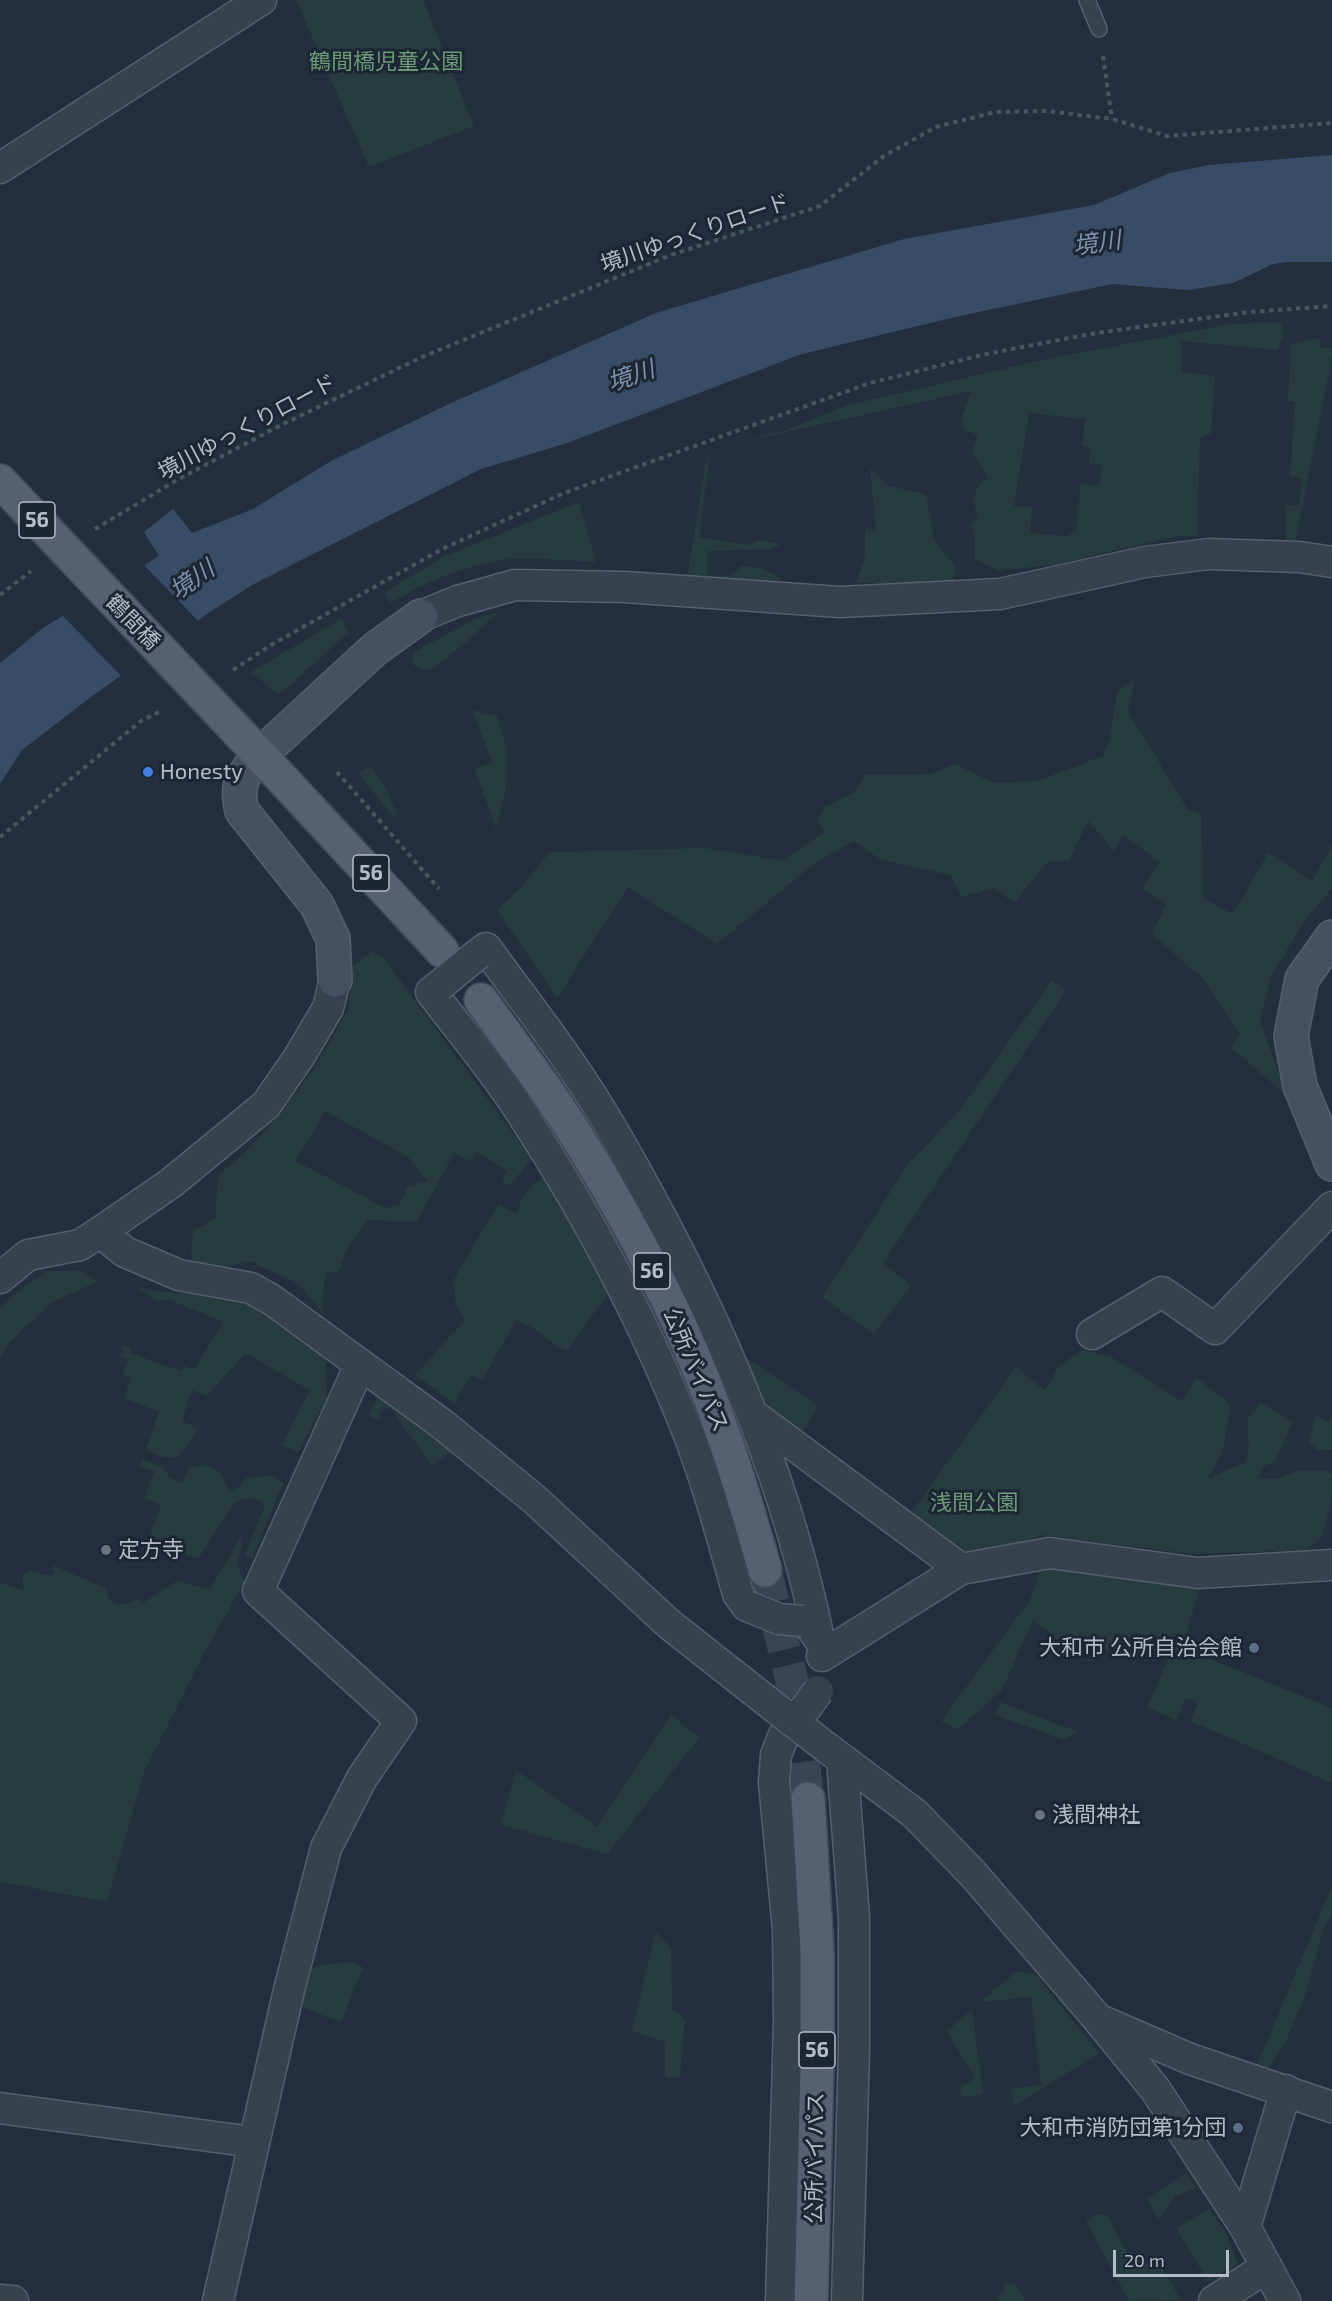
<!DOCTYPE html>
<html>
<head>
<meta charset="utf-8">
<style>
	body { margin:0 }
	#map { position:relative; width:1332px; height:2301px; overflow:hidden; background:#242f3e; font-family:"Exo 2",sans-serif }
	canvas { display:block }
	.scale { position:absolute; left:1113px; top:2250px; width:116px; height:27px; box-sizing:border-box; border:3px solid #b4bcc9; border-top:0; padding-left:8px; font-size:18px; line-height:21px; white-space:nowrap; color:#b4bcc9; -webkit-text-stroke:4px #1d2633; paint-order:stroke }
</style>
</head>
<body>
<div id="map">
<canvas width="1332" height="2301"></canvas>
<div class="scale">20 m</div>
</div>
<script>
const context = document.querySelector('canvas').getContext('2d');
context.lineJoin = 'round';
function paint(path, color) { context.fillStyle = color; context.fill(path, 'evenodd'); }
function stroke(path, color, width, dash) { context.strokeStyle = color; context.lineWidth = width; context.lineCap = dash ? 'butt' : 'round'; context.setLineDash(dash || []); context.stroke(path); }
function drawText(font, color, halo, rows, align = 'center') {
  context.font = font + ' "Exo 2","Noto Sans JP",sans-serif'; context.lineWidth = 6; context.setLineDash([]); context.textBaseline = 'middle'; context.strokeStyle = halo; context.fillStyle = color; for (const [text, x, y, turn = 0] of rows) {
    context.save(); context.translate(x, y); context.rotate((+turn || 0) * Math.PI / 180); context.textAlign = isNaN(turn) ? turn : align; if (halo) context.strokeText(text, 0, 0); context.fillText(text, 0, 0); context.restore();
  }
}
paint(new Path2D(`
	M296,0H423L474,126L369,167Z
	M1282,322L1283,336L1278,350L1181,341L1182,372L1215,376L1211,433L1200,438L1197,536H1179L1057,564L998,571L975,559C974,546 977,536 971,524L978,518L973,499L979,485L989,478L972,453L978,435L964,430L961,419L971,391L723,446L787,430L845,406L1037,361L1230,324ZM1029,413L1085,419L1082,446L1090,447L1089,464L1102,465L1099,486L1081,484L1076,524L1078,527L1068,536L1030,533L1032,507L1014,506Z
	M1320,338L1319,348H1332V357L1295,542L1286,541V505L1299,506L1302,479L1290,476L1295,402L1288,401L1291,344Z
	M710,454L699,537L749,545L760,540L781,544L770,549L707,551V576H731L741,566L760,568L779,577L781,583L687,578L705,467Z
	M870,468L888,486L926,494L934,539L956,568L953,580L890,584L856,582L865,557V528L876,530Z
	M579,502L596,562C569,561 530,556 503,560C462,566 426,582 390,603L385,592L443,557Z
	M500,611L465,643L429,671L413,665V653L476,618Z
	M341,619L349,632L279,695L251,672Z
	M1135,679L1128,711L1188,810L1201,814L1203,898L1233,914L1268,853L1312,881L1332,846V889L1308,916L1272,974L1260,1021L1287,1096L1231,1047L1240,1034L1204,980L1152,934L1166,905L1142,887L1160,862L1123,835L1114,851L1088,821L1069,860L1046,863L1014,903L994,888L962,897L950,875L881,860L854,841L816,862L717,944L628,887L557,998L497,910L519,889L550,852L705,848L783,861L824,832L818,819L824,807L853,793L865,775L930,774L955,764L994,783L1037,781L1103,756L1110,738L1117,691Z
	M472,710L497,716L507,750L506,787L496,829L475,769L492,762Z
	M371,766L385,787L397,814L393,817L358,773Z
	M372,951L386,961L532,1159L509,1186L502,1181L507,1171L476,1152L470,1161L454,1153L417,1222L368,1220L349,1245L338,1272L325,1273L322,1313L299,1284L251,1262L216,1268L203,1266L191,1258L193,1231L215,1219L218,1175L241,1156L276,1119L315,1067L348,1010L353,966ZM325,1111L408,1157L428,1181L408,1186L399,1205L385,1208L296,1161Z
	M1052,980L1066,990L883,1263L911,1286L874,1334L822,1297L909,1163L961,1109Z
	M548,1176L609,1292L566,1352L530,1326L516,1320L482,1380L471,1375L455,1403L415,1375L465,1320L455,1302V1287L452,1283L498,1204L516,1214C523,1195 529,1185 548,1176Z
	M47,1271H83L97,1282L52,1302L8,1344L0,1358V1308L12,1296Z
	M135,1287L154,1291L239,1298L325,1359L327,1398L298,1453L282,1445L310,1390L245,1353L207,1396L192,1390L182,1421L199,1429L178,1457H162L146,1450L159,1412L124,1398L131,1378L123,1375L128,1360L120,1357L123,1345L131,1348L130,1353L181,1371L184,1366L194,1369L224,1322L170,1300H157Z
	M1083,1350L1111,1357L1182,1401L1197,1378L1231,1405L1222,1454L1207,1479L1246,1462L1249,1447L1247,1420L1261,1403L1293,1422L1275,1462L1264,1466L1258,1479H1278L1296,1471H1330L1332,1475V1498L1322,1537L1306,1550L1192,1554L1040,1535L1001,1555L991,1549L964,1552L911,1513L1016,1367L1045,1391L1059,1366Z
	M740,1354L818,1406L800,1437L763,1415Z
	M379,1393L452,1451L432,1465L390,1408L380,1410L379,1420L369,1416Z
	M1316,1415L1327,1423L1332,1415V1450H1317L1309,1441Z
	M143,1459L164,1468L170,1478L182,1482L190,1467L205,1464L221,1474L230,1491L239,1487L246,1478L273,1476L283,1483L252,1559L245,1555L265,1505C254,1495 245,1497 234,1504L198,1559L148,1539L161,1505L145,1499L154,1472L139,1466Z
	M241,1537C246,1556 229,1555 245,1581L204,1653L144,1772L107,1902L0,1882V1583L24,1591L22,1576L30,1571L44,1575H54L52,1565L106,1588L108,1598L116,1604H127L138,1598L143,1603L177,1581L210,1589Z
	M1043,1562L1202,1580L1181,1651L1208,1658L1332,1708V1783L1191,1721L1198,1702L1185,1698L1177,1721L1147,1707L1168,1660L1109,1644V1650L1080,1655L1069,1647L1068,1637L1057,1640L1033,1619L1002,1690L958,1729L941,1721L1030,1600Z
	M1000,1702L1078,1732L1064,1740L995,1715Z
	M671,1714L699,1738L607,1854L501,1825L516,1770L597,1827Z
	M1332,1886V1916L1323,1928L1305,1996L1286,2041L1264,2076L1254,2072Z
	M656,1932L671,1948L672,2009L685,2020L680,2077L665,2078V2042L632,2031Z
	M351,1962L363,1967L341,2022L299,2006L314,1966Z
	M1017,1971L1036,1975L1099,2053L1014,2106L1011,2089L1041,2085L1031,1997L980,2002Z
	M972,2009L983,2094L962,2097L960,2088L975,2078L947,2031Z
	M1187,2173L1196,2188L1175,2196L1158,2219L1147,2200Z
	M1209,2209L1227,2235L1238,2264L1208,2281L1176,2228Z
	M1097,2214L1107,2215L1136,2269L1156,2258L1181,2300L1129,2301L1086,2221Z
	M1004,2282L1016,2285L1025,2301H999L997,2297L1004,2290Z`), '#263c3f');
paint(new Path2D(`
	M1332,155V262H1288L1273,264L1233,283L1188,290L1112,284L955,317L802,354L564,444L481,469L252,585L210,612L91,697L22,750L0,784V663L43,628L159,556L144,532L173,509L192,533L253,509L331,461L451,403L656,313L904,239L1094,205L1170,173L1209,165Z`), '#394c67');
paint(new Path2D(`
	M142,563L200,623L123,678L61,614Z`), '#242f3e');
stroke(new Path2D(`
	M765,1570L794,1689L808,1799`), '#3a4453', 33, [33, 16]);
const lane = new Path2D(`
	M1087,0L1099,29`);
const street = new Path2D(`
	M0,168L261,0
	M421,616L458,601L515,585L625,587L840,602L1000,594L1145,562L1209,554L1299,557L1332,562
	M478,954L486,948C518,992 552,1035 582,1081C606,1117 628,1156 649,1195C725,1334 787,1483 819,1639L811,1627L803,1621
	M439,986L431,992C463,1034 498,1075 526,1120C588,1216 643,1319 685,1425C707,1480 722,1537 738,1594L747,1606
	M100,1232L171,1183L266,1105L299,1057L328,1008L335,980
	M0,1278L28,1255L80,1245L100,1232L125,1252L179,1275L251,1288L272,1300L442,1424L534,1499L669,1624L768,1702
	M1092,1334L1162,1292L1215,1329L1332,1207
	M752,1414L961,1569
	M822,1656L961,1569L1050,1553L1198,1573L1332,1565
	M827,1748L915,1814L973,1874L1097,2018L1155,2089L1245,2227L1285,2301
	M842,1760L854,1917V2050L847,2301
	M1102,2021L1190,2059L1332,2107
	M0,2108L253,2142
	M1245,2227L1286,2090
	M0,2300L13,2301
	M218,2301L289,1990L326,1848L362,1778L401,1721L258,1591L360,1365
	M781,2301L789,2023L788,1930L774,1782L776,1755L783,1737L792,1721
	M1214,2301L1267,2267`);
const secondary = new Path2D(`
	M1332,937L1302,979L1291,1036L1300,1086L1332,1164
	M335,980L333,939L317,905L242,811C235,784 243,775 260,755L375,649L421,616`);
const primary = new Path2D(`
	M0,481L260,755L442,951
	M481,1000C505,1034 530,1066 553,1100C600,1169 647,1254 682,1330C717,1407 742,1488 765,1570
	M808,1799L817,1950V2068L811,2301`);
stroke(lane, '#565f6c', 18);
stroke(street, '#565f6c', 33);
stroke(secondary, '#565f6c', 36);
stroke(primary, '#414a57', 36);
stroke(new Path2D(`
	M1103,56L1112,119
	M95,529L177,480L279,426L422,357L671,255L820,206L884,156L936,127L995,112L1048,111L1112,119L1167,136L1332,123
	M0,595L31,571
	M233,670L271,645L442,549L564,493L870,383L986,354L1096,333L1249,312L1332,306
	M337,772L439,889
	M0,837L141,721L163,710`), '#44595c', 4, [4.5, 4.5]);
stroke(lane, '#38414e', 15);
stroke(street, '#38414e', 30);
stroke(secondary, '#465061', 33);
stroke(primary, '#56606e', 33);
const streetBridge = new Path2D(`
	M439,986L478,954
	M747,1606L779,1619L803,1621
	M768,1702L827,1748
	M792,1721L806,1708L818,1691`);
stroke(streetBridge, '#565f6c', 33, []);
stroke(streetBridge, '#38414e', 30);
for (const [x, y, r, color] of [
	[148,772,6,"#3f7fe0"],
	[106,1550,6,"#6b7280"],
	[1254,1648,6,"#5c6f8a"],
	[1040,1815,6,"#6b7280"],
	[1238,2128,6,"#5c6f8a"]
]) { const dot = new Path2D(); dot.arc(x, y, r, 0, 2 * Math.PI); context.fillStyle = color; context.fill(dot); stroke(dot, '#1d2633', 2); }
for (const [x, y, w] of [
	[37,520,36],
	[371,873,36],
	[652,1271,36],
	[817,2050,36]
]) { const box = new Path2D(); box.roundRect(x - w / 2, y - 18, w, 36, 4.5); context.fillStyle = '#1d2633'; context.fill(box); stroke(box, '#b4bcc9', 1.5); }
drawText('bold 21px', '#b4bcc9', null, [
	["56",37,520],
	["56",371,873],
	["56",652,1271],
	["56",817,2050]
]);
drawText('22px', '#6b9a76', '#1d2633', [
	["鶴間橋児童公園",386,62],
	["浅間公園",974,1503]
]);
drawText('22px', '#b4bcc9', '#1d2633', [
	["境川ゆっくりロード",695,233,-19],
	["境川ゆっくりロード",247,427,-28],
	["鶴間橋",133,622,46],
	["公所バイパス",696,1370,67],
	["公所バイパス",815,2158,-89]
]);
drawText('22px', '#b4bcc9', '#1d2633', [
	["Honesty",160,772],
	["定方寺",118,1550],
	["大和市 公所自治会館",1242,1648,"right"],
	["浅間神社",1052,1815],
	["大和市消防団第1分団",1226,2128,"right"]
], 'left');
drawText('italic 24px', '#7c92b1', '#1d2633', [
	["境川",1097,243,-8],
	["境川",631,376,-19],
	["境川",192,580,-35]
]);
</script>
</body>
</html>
